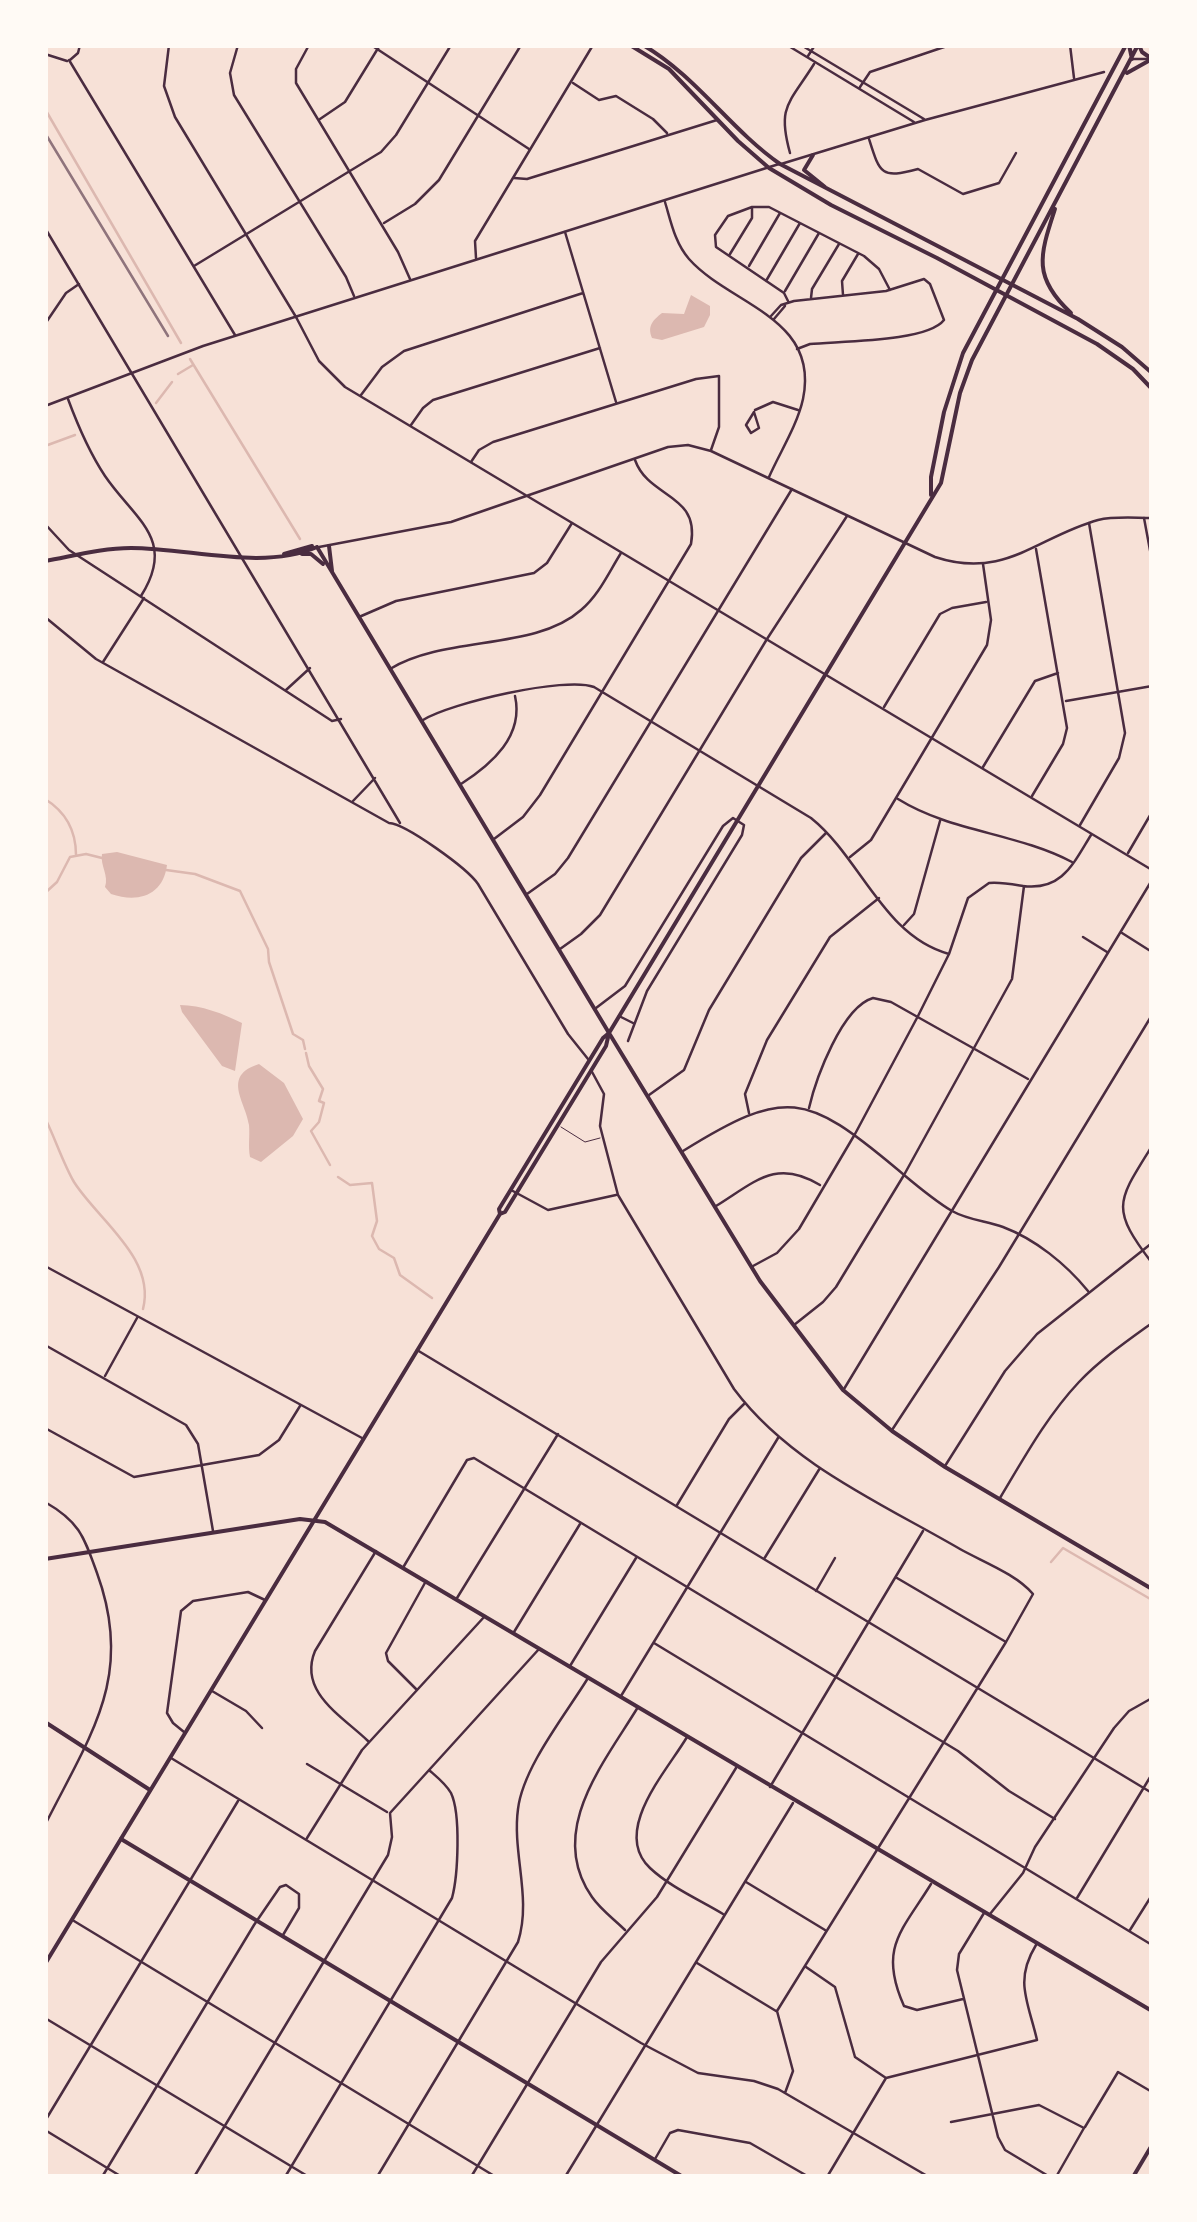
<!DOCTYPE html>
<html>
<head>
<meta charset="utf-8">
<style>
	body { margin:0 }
	#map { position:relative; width:1197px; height:2222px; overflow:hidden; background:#f7e1d7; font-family:Ubuntu,sans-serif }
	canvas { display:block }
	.frame { position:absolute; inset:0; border:48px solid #fffaf5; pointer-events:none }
</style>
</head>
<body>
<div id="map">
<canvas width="1197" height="2222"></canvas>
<div class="frame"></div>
</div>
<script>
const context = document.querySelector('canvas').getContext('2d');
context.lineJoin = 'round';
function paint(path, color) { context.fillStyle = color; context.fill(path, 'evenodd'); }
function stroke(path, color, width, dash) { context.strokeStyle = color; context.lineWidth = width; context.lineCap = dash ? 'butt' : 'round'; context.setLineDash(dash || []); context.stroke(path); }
paint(new Path2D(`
	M691,295L710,306V315L704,327L662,340L652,338C647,326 653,320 662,313L684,314Z
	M117,852L167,865C163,896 138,903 111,894L105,887C109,875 100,866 102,854Z
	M180,1005C201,1005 224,1014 242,1023L235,1071L222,1066L182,1012Z
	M259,1064L284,1083L303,1119L293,1136L261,1162L250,1157C248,1146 250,1136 249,1125C246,1102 221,1076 259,1064Z`), '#dcb8b0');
stroke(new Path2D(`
	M45,109L181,343
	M190,359L300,539
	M178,374L193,365
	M156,403L172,382
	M45,446L75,435
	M45,799C66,812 76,830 76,855
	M166,870L195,874L240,891L268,949L269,962L293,1034L303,1040L305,1049
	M45,893L57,882L70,857L86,854L102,858
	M306,1053L309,1066L323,1089L319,1101L324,1103L319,1122L311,1131L330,1165
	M45,1118C55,1138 63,1163 74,1182C98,1220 156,1258 143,1309
	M338,1177L350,1185L372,1183L377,1221L372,1236L379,1249L394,1258L400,1275L432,1298
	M1051,1562L1063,1548L1152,1600`), '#dcb8b0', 2.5);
stroke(new Path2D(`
	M561,1127L585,1142L600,1138`), '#4a2c40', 1);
stroke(new Path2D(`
	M169,45L164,86L175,117L296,317
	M238,45L230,73L234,95L346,277L354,296
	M309,45L296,69V83L398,252L410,279
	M371,45L529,149
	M787,45L914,122
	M801,45L924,119
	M1070,45L1074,78
	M45,54L67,61
	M808,56L815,45
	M1133,59H1150
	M69,60L235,335
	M70,60L78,53L80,45
	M573,83L599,100L616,96L653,119L667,133
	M860,87L870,72L950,45
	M320,119L345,102L380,45
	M869,139C880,174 881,179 918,169L963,194L999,183L1016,153
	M790,153C777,106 789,104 814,64
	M781,164L925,120L1104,72
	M514,178L527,179L717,120
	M665,202C671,222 675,243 689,259C730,305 820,317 803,399C797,426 780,452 769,477
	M384,223L415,204L439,180L521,45
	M45,228L400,823
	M565,232L616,402
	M730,254L752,218V208
	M194,266L381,152L396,135L451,45
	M749,266L780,213
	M766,281L800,223
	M785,291L819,233
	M843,295L842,281L858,254
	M811,298L812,289L839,244
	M788,301L784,293L716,247L715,235L728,216L752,207H769L864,256L879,269L890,290
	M771,316L781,305L794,301L886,291L924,279L930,284L944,320C927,342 840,341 810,344L797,349
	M774,319L785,306
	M45,324L66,293L79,284
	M361,395L382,367L404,351L583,293
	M68,399C78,426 89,452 105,476C135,520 177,539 141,596
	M755,410L773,402L798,410
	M754,412L759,428L751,433L746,425Z
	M411,425L423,408L433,400L600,348
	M471,462L479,450L493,442L696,379L719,376V427L711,450
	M1144,518L1152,561
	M45,524L69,550L332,721L341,719
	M45,617L96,659L389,823C406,824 467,868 478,884L568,1034L588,1059
	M359,617L396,601L534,573L547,563L572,523
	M103,662L144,598
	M390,669C446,635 535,651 581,610C599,595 609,572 621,553
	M286,690L310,668
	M1066,701L1152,686
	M884,707L940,614L952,608L986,602
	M423,720C450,703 566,676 594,687L811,818C861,858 883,936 949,954
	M983,767L1035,681L1058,673
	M461,784C492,764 524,736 515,696
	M1032,796L1063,744L1067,728L1036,549
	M898,799C951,832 1017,833 1072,862
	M353,801L375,778
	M1080,825L1119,758L1125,733L1089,523
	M494,839L523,817L540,795L691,544C700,493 649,499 635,460
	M1128,853L1152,812
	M850,857L871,840L987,645L991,620L983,564
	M527,894L555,874L568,858L792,489
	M904,925L914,914L940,821
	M1122,933L1152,952
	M1083,937L1107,952
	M560,949L581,934L600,915L767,639L847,516
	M596,1008L625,986L723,826L733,818L744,825L742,835L647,991L628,1041
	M619,1016L633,1023
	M591,1070L604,1094L600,1126L618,1195L734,1389C790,1464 881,1503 960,1549C983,1562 1016,1574 1033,1594L1006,1642L777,2011L793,2071L785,2093
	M649,1095L684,1070L709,1010L801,858L826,833
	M809,1108C816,1078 842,1007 873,998L891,1002L1028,1079
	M749,1113L745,1094L767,1040L830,937L879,898
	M1152,1146C1117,1202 1110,1208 1152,1263
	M683,1151C786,1087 806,1093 897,1169C915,1184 932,1199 952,1211C968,1220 986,1221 1003,1227C1035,1239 1066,1264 1088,1291
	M511,1190L548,1210L616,1195
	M716,1206C755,1182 776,1158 820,1185
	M45,1266L362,1438
	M753,1266L777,1253L799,1229L855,1134L918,1016L949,954L968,898L989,883C1001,882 1011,884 1023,886C1062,891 1073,864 1091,835
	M794,1325L823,1302L836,1287L904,1175L1012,979L1024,886
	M45,1345L186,1425L198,1444L213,1531
	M417,1350L1152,1793
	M105,1376L137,1318
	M844,1389L1152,880
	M45,1428L134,1477L259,1455L279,1440L300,1406
	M892,1430L999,1267L1152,1015
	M945,1466L1005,1371L1037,1334L1152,1243
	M1000,1498C1024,1458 1047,1416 1079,1382C1101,1359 1127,1341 1152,1323
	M45,1502C80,1522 84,1537 97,1573C135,1677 90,1735 45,1825
	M677,1505L729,1419L744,1404
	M764,1559L820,1468
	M404,1566L467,1460L474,1458L958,1751L1009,1791L1055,1819
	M897,1578L1006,1642
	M816,1591L835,1558
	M457,1598L558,1434
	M514,1632L580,1524
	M654,1643L1152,1945
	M570,1666L636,1558
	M417,1690L388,1661L386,1653L426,1581
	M212,1691L246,1711L262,1728
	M621,1696L778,1438
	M184,1732L173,1723L167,1713L181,1611L193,1601L248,1592L265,1600
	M687,1737C667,1771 611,1831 650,1868C670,1887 700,1900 723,1914
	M368,1741C342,1716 298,1692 315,1651L376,1551
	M171,1758L641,2043L698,2073L754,2081L778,2089L929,2177
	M307,1764L387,1812
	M770,1787L923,1531
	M307,1838L362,1750L485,1616
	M746,1882L825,1930
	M931,1884C902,1931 878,1948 904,2006L917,2010L963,1999
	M1077,1898L1152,1774
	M984,1913L959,1954L957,1970L998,2137L1005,2150L1050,2177
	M990,1914L1023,1873L1035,1847L1114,1728L1129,1711L1152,1698
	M74,1921L496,2177
	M625,1930C614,1919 601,1910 592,1897C546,1831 604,1763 638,1707
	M1130,1930L1152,1895
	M697,1963L776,2011
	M806,1967L835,1987L855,2057L886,2078
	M45,2018L309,2177
	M45,2121L238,1801
	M951,2122L1039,2105L1084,2128L1056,2177
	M1085,2127L1118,2072L1152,2092
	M655,2159L670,2133L678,2130L750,2143L809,2177
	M102,2177L254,1925L280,1887L286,1885L299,1894V1908L283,1935
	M194,2177L388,1855L392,1837L390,1813L539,1649
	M285,2177L452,1898C458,1876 461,1814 451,1793C446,1784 437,1777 429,1770
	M471,2177L601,1962L657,1897L736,1768
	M565,2177L793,1803
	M827,2177L886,2078L1037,2040C1028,2001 1014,1981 1036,1945`), '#4a2c40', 2.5);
stroke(new Path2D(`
	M476,258L475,241L593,45
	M296,317L319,361L345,387L1152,870
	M45,406L203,346L779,164
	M319,547L451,522L668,447L688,445L711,451L935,557C1005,580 1037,537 1098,520C1115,516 1134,518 1152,518
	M45,2130L122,2177
	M377,2177L518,1942C532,1898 512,1853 518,1809C523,1767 566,1714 588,1678`), '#4a2c40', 2.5);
stroke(new Path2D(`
	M329,546L332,571
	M317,547L609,1033
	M284,554L312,546
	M302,554H311L323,564
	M45,561C73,556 102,548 131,548C190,548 262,571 317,547
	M45,1559L300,1519L325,1522L1152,2011
	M45,1722L150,1790
	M121,1839L683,2177`), '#4a2c40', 4);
stroke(new Path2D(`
	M630,45L669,69L738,141L769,168L831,205L937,258L1097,344L1133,369L1152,389
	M643,45C696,76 730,129 780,164L1078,319L1122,347L1152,373
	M1129,45L1132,59
	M1127,73L1152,59L1142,52L1139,45
	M813,155L804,170L825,187
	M1055,209C1040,255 1032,277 1071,313
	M931,495V477L944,412L963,353L1126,45
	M609,1033L760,1281L843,1390L892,1431L945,1467L1152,1589
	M500,1214L505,1212L606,1046L609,1033
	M45,1964L500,1214L499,1209L603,1038L609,1033L941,483L960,393L972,360L1138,45
	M1133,2177L1152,2145`), '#4a2c40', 4);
stroke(new Path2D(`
	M45,133L168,336`), '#8f747c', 2.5);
</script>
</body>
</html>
